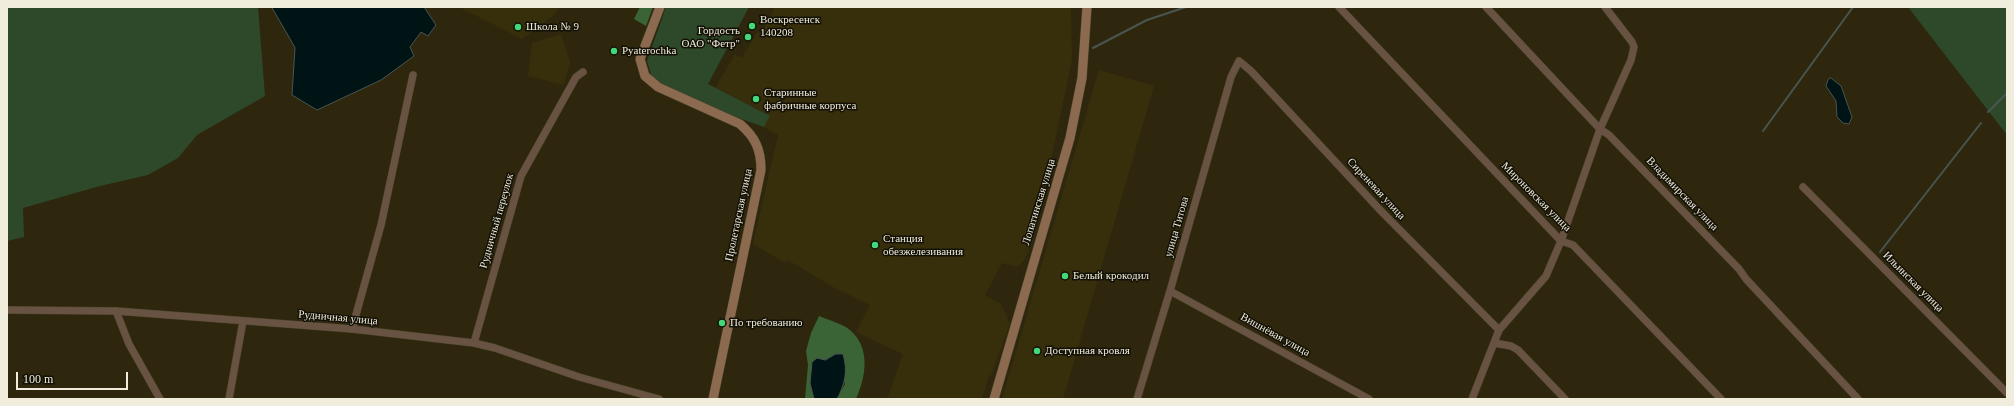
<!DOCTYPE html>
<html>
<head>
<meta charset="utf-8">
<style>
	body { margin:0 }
	#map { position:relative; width:2014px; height:406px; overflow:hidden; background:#2e270d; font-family:Georgia,serif }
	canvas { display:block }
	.frame { position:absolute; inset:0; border:8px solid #f0eddd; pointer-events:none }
	.scale { position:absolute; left:16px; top:372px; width:112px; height:18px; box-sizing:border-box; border:2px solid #f0eddd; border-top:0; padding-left:5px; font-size:12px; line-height:14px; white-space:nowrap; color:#f0eddd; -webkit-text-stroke:3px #131006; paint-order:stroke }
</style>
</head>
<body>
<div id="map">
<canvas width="2014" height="406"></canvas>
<div class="frame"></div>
<div class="scale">100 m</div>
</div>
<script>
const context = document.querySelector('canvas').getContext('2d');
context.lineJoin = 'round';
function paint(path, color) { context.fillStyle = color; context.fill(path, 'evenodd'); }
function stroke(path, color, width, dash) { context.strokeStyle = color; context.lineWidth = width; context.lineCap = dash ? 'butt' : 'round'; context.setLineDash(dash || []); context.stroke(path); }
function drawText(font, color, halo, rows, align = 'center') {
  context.font = font + ' Georgia,serif'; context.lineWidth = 3; context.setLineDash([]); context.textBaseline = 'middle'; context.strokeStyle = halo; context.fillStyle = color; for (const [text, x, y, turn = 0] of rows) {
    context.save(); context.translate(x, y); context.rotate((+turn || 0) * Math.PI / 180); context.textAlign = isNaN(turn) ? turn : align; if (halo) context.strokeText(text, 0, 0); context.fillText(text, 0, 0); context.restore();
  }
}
paint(new Path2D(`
	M459,7H559L554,15L522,39Z
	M775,7H1071L1072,60L1054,146L1028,252L1024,260L1017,267L1002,263L985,295L1001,304L1010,324L991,376L989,375L982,399H887L903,354L856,332L870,305L833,287L788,260L786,263L753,244L778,135L764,127L770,116L715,88L735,54L742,58L757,32L761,34Z
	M561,34L570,62L564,85L528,76L532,43Z
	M1099,70L1154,86L1063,399H1002Z`), '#372f0b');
paint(new Path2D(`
	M7,7H258L265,96L197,135L178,158L148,175L100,186L23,208L24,237L7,241Z
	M666,7H749L708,84L770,116L764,127L708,107L653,81L647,61Z
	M1908,7H2007V135Z`), '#2d492a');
paint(new Path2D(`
	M640,7H653L646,26L634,19Z
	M819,316C828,320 843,324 850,330C871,348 866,377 856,399H837L845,384L836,354L825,360L810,383L814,399H805L808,365L806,351L811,333Z`), '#3a6435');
const water = new Path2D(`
	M272,7H424L436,25L428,36L421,32L410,47L414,56L381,80L317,110L292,95L295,48Z
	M1831,78L1841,86L1852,117L1849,124L1843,123L1837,117L1836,101L1826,86L1828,80Z
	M836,354H843C848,371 845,384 837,399H814L810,383L812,362L817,358L825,360Z`);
paint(water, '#001415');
stroke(water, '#485551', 1);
stroke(new Path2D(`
	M1093,48L1147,20L1186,7
	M1988,112L2007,93
	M1763,131L1853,7
	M1880,252L1981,123`), '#485551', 2);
const street = new Path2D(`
	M1339,7L1561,241L1573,245L1721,399
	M1486,7L1600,129L1609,135L1739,269L1746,279L1858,399
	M1803,187L2007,393
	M1170,291L1369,399
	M7,310L116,311L352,329L474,343L495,348L579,377L659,399
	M116,311L129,344L160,399
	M352,329L381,225L413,75
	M474,343L521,176L576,77L583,72
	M1494,343L1511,346L1518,350L1565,399
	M229,399L243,321
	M1137,399L1170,291L1231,77L1239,61L1251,71L1381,211L1499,330
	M1472,399L1499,330L1546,276L1561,241L1600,129L1631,60L1634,47L1632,42L1605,7`);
const secondary = new Path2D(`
	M660,7L640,59L645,76L658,87L740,124C755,137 761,149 761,170L713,399
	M994,399L1070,138L1082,78L1087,7`);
stroke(street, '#49432a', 8);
stroke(secondary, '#49432a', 10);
stroke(street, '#685342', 7);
stroke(secondary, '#8c6a4f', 9);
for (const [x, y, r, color] of [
	[752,26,4,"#44d77a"],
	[518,27,4,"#44d77a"],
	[748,37,4,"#44d77a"],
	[614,51,4,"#44d77a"],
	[756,99,4,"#44d77a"],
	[875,245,4,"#44d77a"],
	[1065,276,4,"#44d77a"],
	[722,323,4,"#44d77a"],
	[1037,351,4,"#44d77a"]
]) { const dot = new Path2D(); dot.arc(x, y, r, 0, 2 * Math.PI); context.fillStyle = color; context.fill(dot); stroke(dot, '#131006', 1.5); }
drawText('11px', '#f0eddd', '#131006', [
	["Воскресенск",760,20],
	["140208",760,33],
	["Школа № 9",526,27],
	["Гордость",740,31,"right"],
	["ОАО \"Фетр\"",740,44,"right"],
	["Pyaterochka",622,51],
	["Старинные",764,93],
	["фабричные корпуса",764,106],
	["Станция",883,239],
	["обезжелезивания",883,252],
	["Белый крокодил",1073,276],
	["По требованию",730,323],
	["Доступная кровля",1045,351]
], 'left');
drawText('11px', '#f0eddd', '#131006', [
	["Сиреневая улица",1376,189,47],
	["Владимирская улица",1682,194,46],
	["Мироновская улица",1536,197,45],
	["Лопатинская улица",1039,202,-73],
	["Пролетарская улица",739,215,-78],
	["Рудничный переулок",497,221,-74],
	["улица Титова",1177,227,-74],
	["Ильинская улица",1913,282,45],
	["Рудничная улица",338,318,5],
	["Вишнёвая улица",1275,335,29]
]);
</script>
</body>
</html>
